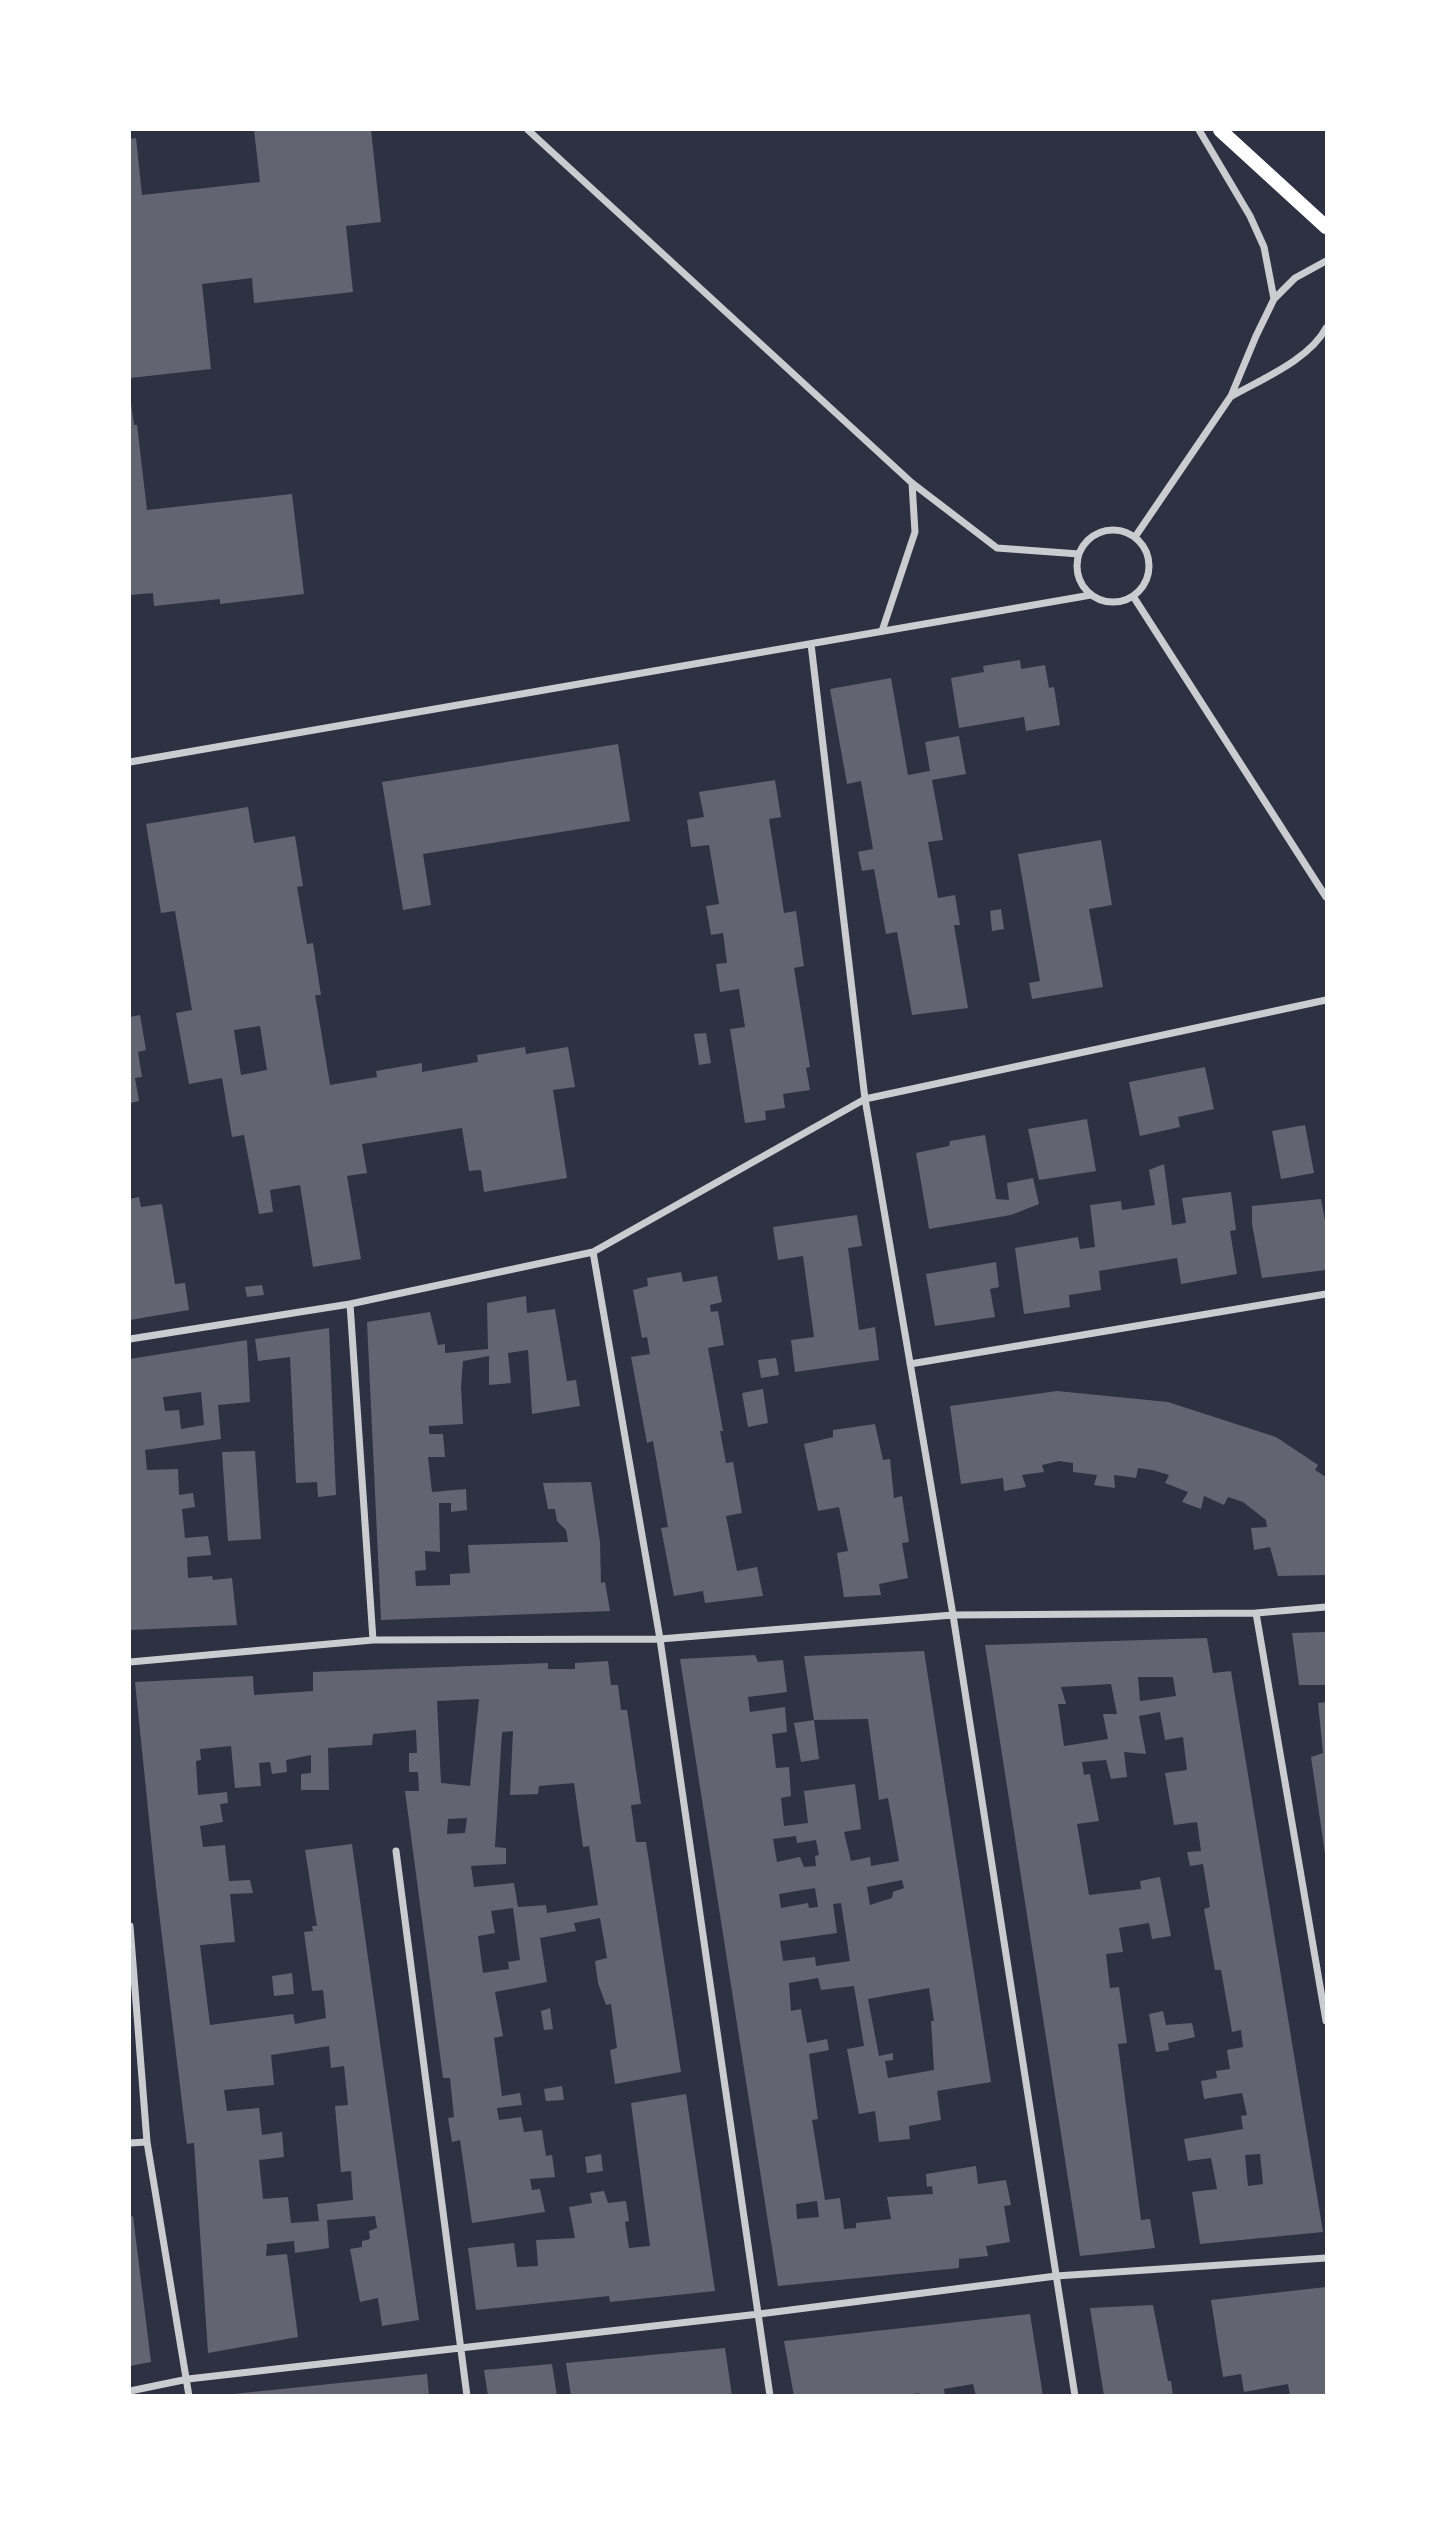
<!DOCTYPE html>
<html>
<head>
<meta charset="utf-8">
<style>
	body { margin:0 }
	#map { position:relative; width:1456px; height:2525px; overflow:hidden; background:#2d3142; font-family:"PT Sans Narrow",sans-serif }
	canvas { display:block }
	.frame { position:absolute; inset:0; border:131px solid #fff; pointer-events:none }
</style>
</head>
<body>
<div id="map">
<canvas width="1456" height="2525"></canvas>
<div class="frame"></div>
</div>
<script>
const context = document.querySelector('canvas').getContext('2d');
context.lineJoin = 'round';
function paint(path, color) { context.fillStyle = color; context.fill(path, 'evenodd'); }
function stroke(path, color, width, dash) { context.strokeStyle = color; context.lineWidth = width; context.lineCap = dash ? 'butt' : 'round'; context.setLineDash(dash || []); context.stroke(path); }
paint(new Path2D(`
	M254,130H371L381,222L346,226L353,292L254,303L252,278L202,284L211,369L130,378V139L136,138L142,195L260,182Z
	M130,403H131L134,425H137L147,510L292,494L304,594L220,604V599L154,606L153,593L130,595Z
	M1020,660L1021,669L1045,665L1049,688L1054,687L1060,725L1026,731L1024,717L959,728L951,678L984,672L983,666Z
	M891,678L908,775L930,771L925,742L959,736L966,774L932,780L943,840L928,842L938,898L955,895L960,925H954L968,1008L912,1015L897,932L886,934L874,869L862,871L858,852L873,849L861,781L847,784L830,689Z
	M618,744L630,821L423,854L431,905L403,910L382,782Z
	M775,780L781,817L769,819L784,913L796,911L804,966L794,968L810,1067L806,1068L810,1090L783,1094L785,1108L765,1111L766,1120L745,1123L730,1029L745,1027L739,989L720,992L716,964L727,963L723,933L711,935L706,906L719,904L709,845L691,847L687,820L704,817L699,792Z
	M248,807L254,843L295,836L303,886L297,887L307,944L313,943L321,995H315L330,1085L377,1077L376,1071L422,1063V1072L478,1062L477,1055L525,1047L526,1054L568,1047L575,1087L553,1090L567,1178L484,1192L481,1170L469,1171L462,1128L362,1144L367,1173L347,1176L361,1259L313,1267L300,1185L270,1190L273,1212L259,1214L244,1135L232,1137L222,1078L189,1084L176,1013L192,1010L175,911L161,913L146,824ZM260,1026L267,1070L241,1075L234,1030Z
	M1101,840L1112,905L1089,909L1103,987L1032,999L1029,983L1040,981L1018,854Z
	M1001,909L1004,929L992,931L990,911Z
	M140,1015L146,1050L138,1052L142,1077L135,1078L139,1101L130,1103V1017Z
	M706,1033L711,1063L699,1065L694,1034Z
	M1205,1067L1214,1109L1178,1117L1180,1127L1140,1136L1129,1082Z
	M1087,1119L1096,1171L1039,1180L1028,1129Z
	M1305,1125L1314,1173L1281,1179L1272,1131Z
	M985,1135L996,1199L1009,1200L1007,1183L1033,1178L1039,1204L1011,1215L929,1229L916,1153L949,1146L950,1141Z
	M1164,1164L1172,1225L1186,1223L1182,1198L1231,1192L1236,1230L1230,1231L1237,1274L1181,1284L1177,1258L1099,1271L1101,1290L1069,1295L1070,1307L1024,1314L1015,1248L1078,1237L1080,1249L1095,1247L1090,1205L1121,1201L1122,1210L1155,1205L1149,1170Z
	M139,1197L141,1207L162,1204L175,1284L185,1283L189,1310L130,1320V1199Z
	M1321,1199L1326,1226V1270L1262,1278L1252,1224V1206Z
	M857,1215L862,1246L848,1248L859,1330L875,1327L879,1360L795,1372L791,1340L814,1337L803,1256L778,1260L773,1227Z
	M996,1262L999,1287L990,1289L995,1317L935,1326L926,1274Z
	M681,1272L683,1282L717,1276L722,1302L710,1305L711,1312L718,1311L724,1345L708,1348L723,1431H720L726,1463L733,1462L742,1513L726,1516L737,1571L757,1567L763,1596L705,1603L703,1591L674,1596L661,1528L668,1527L653,1441L647,1443L631,1357L650,1354L647,1337L642,1338L633,1290L648,1286L647,1278Z
	M262,1285L264,1295L247,1297L245,1287Z
	M526,1296L527,1313L555,1309L567,1381L576,1380L580,1406L532,1414L528,1350L508,1353L511,1383L489,1385V1356L463,1361L461,1387L463,1424L429,1426V1434H443L445,1457H428L432,1492L466,1489L467,1510L451,1512V1503H439L440,1552L425,1551L426,1570L415,1571L416,1586L450,1585V1574L470,1573L468,1545L568,1542L566,1530L557,1521L555,1509H548L543,1483L591,1482L600,1542L601,1583L605,1582L610,1611L381,1620L367,1322L430,1312L438,1345L445,1344V1353L488,1349L487,1303Z
	M329,1328L336,1495L318,1497L317,1482L296,1483L290,1357L258,1361L255,1339Z
	M247,1340L250,1402L218,1405L221,1439L145,1450L147,1470L178,1469L179,1495L193,1493L195,1507L182,1509L185,1538L208,1536L211,1555L187,1557L188,1578L212,1576L213,1580L232,1578L237,1625L131,1630L130,1359ZM201,1392L204,1425L181,1429L179,1410L165,1411L163,1397Z
	M776,1358L779,1375L761,1378L758,1360Z
	M763,1389L768,1423L748,1427L742,1393Z
	M1057,1391L1168,1402L1276,1437L1318,1465L1315,1470L1326,1477V1575L1278,1576L1270,1547L1254,1550L1251,1528L1267,1527L1266,1520L1243,1502L1228,1497L1224,1505L1204,1496L1201,1509L1182,1502L1188,1492L1165,1483L1169,1475L1152,1470L1138,1468L1136,1478L1114,1475L1115,1488L1094,1485L1097,1475L1073,1472V1463L1059,1461L1042,1465L1044,1472L1022,1475L1026,1487L1004,1491L1003,1478L961,1484L950,1406Z
	M875,1424L883,1460L890,1459L894,1498L902,1496L909,1542L902,1543L908,1578L879,1584L881,1595L844,1597L837,1553L848,1551L839,1507L818,1511L804,1444L833,1437V1430Z
	M255,1451L261,1539L228,1541L222,1452Z
	M1326,1632V1685H1299L1292,1633Z
	M1207,1638L1213,1673L1231,1671L1323,2232L1200,2244L1192,2192L1217,2189L1211,2158L1188,2161L1184,2139L1243,2129L1241,2116L1247,2115L1242,2093L1204,2099L1201,2081L1217,2078L1216,2071L1230,2069L1227,2050L1243,2047L1241,2030L1232,2032L1221,1970H1215L1204,1909L1210,1907L1203,1864L1190,1866L1187,1852L1201,1851L1197,1822L1174,1825L1165,1773L1187,1770L1183,1737L1165,1740L1160,1712L1139,1716L1146,1754L1124,1752L1127,1777L1111,1779L1106,1760L1082,1762L1084,1775L1090,1774L1099,1821L1077,1824L1089,1895L1141,1889L1140,1881L1160,1877L1171,1936L1152,1939L1149,1923L1119,1928L1123,1952L1106,1954L1110,1988L1119,1987L1127,2043L1118,2044L1141,2220L1150,2219L1155,2248L1080,2256L985,1645ZM1138,1677H1173L1176,1696L1140,1701ZM1111,1684L1117,1714H1103L1108,1739L1064,1746L1058,1704H1066L1061,1687ZM1260,2154L1263,2184L1248,2186L1245,2155Z
	M924,1651L991,2082L937,2091L941,2120L909,2126L910,2139L879,2142L875,2111L859,2114L847,2049L864,2046L854,1986L821,1990L818,1978L789,1983L791,2011L801,2009L807,2043L827,2039L829,2050L809,2054L818,2119L812,2120L825,2200L840,2198L844,2229L856,2228V2223L891,2219L887,2197L933,2194L932,2186L927,2187L926,2174L976,2166L978,2184L1006,2180L1011,2205L1004,2206L1010,2242L986,2246L988,2256L959,2259V2268L778,2286L680,1659L755,1655L758,1662L783,1660L787,1692L748,1697L750,1712L785,1707L787,1732L772,1734L776,1768L789,1767L791,1796L781,1798L784,1826L808,1823L804,1791L855,1784L861,1829L844,1832L851,1861L870,1857L871,1866L899,1861L888,1798L879,1800L868,1719L814,1720L804,1656ZM796,1836L797,1843L816,1840L819,1855L815,1856L816,1866L804,1867L800,1857L777,1862L773,1839ZM902,1880L904,1888L893,1892L892,1898L870,1905L867,1887ZM815,1888L818,1907L809,1908L808,1903L781,1908L779,1894ZM841,1903L850,1961L816,1966L815,1957L783,1961L780,1941L837,1933L833,1904ZM929,1988L934,2021H931L934,2070L888,2078L885,2061L893,2060V2053L879,2056L868,1999ZM817,2201L819,2217L797,2219L796,2204Z
	M608,1661L611,1685H618L621,1710H627L641,1804L631,1805L636,1842H646L681,2072L615,2084L610,2050L617,2048L611,2004L606,2005L598,1983L595,1961L607,1958L600,1918L574,1923L576,1931L540,1938L547,1982L495,1992L503,2036L494,2038L502,2096L520,2093L522,2105L497,2108L499,2120L521,2117L524,2132L542,2130L546,2156L552,2155L555,2177L530,2179L532,2190L540,2189L545,2212L472,2223L460,2140L452,2142L448,2118L454,2117L450,2078H443L405,1791H419L418,1772H409V1753H417L416,1730L373,1734L372,1745L328,1748L329,1790H301V1774L311,1773V1755L286,1760L287,1772L272,1774L270,1762L259,1763L261,1786L235,1788L231,1746L200,1749L201,1760L196,1761L198,1795L227,1792L228,1803L220,1804L223,1822L200,1826L203,1847L225,1845L229,1881L250,1880L253,1893L230,1894L235,1942L200,1945L210,2025L293,2014L295,2024L326,2018L323,1990L312,1991L304,1932L313,1931L312,1926H317L305,1850L352,1844L419,2320L382,2326L378,2298L360,2302L350,2249L362,2247V2241L370,2239L369,2231L377,2228L375,2216L327,2220L329,2248L295,2253L294,2241L267,2244L266,2256L287,2254L298,2337L208,2353L194,2143L187,2144L156,1887L135,1682L253,1676L254,1695L313,1691V1672L548,1663V1669H575V1663ZM479,1699L470,1786L441,1783L437,1701ZM513,1731L510,1795L538,1794L539,1786L574,1783L583,1847L589,1846L598,1905L547,1913L546,1905L518,1907L514,1883L474,1887L471,1866L506,1864V1848L495,1847L502,1732ZM467,1818L465,1833L447,1834L448,1819ZM513,1908L520,1960L508,1962L509,1969L483,1973L478,1936L495,1933L491,1911ZM329,2046L331,2068L344,2066L348,2105L335,2106L341,2172L351,2171L353,2200L317,2204L319,2221L291,2223L288,2197L263,2199L259,2160L284,2157L282,2132L262,2135L259,2108L227,2111L224,2090L274,2085L271,2055Z
	M1326,1702V1854H1325L1311,1757L1323,1753L1318,1703Z
	M814,1720L819,1759L801,1762L794,1723Z
	M292,1973L294,1994L274,1996L272,1976Z
	M550,2008L553,2029L544,2030L541,2011Z
	M1163,2011L1166,2025L1192,2023L1195,2037L1168,2043L1169,2050L1156,2052L1149,2014Z
	M562,2086L564,2100L546,2101L544,2089Z
	M686,2094L715,2291L610,2302L609,2296L476,2310L468,2248L514,2243L517,2267L538,2266L536,2240L575,2238L569,2207L592,2203L590,2193L604,2191L608,2203L626,2201L629,2221L625,2222L629,2248L650,2246L631,2103Z
	M601,2154L603,2171L587,2173L585,2157Z
	M133,2216L151,2362L130,2366V2217Z
	M1326,2287V2396H1290L1288,2384L1244,2392L1241,2374L1223,2377L1211,2300Z
	M1153,2305L1168,2381H1171L1173,2396H1104L1090,2308Z
	M1030,2314L1043,2396H976L973,2384L944,2389L945,2396H919V2393L902,2396H794L784,2341Z
	M725,2348L732,2396H571L566,2363Z
	M552,2364L557,2396H488L484,2370Z
	M427,2374L429,2396H233V2394Z`), '#626471');
stroke(new Path2D(`
	M528,130L912,483L997,548L1079,554
	M1199,130L1250,216L1264,247L1274,299
	M1232,396C1262,379 1310,359 1326,328
	M1077 566a36 36 0 1 1 72 0a36 36 0 1 1-72 0Z
	M1135,537L1231,396L1256,336L1274,299L1295,278L1326,261
	M1133,596L1326,897
	M882,631L915,532L912,483
	M811,644L865,1099L953,1615L1075,2396
	M130,762L1091,595
	M593,1252L660,1639L770,2396
	M350,1304L373,1640
	M130,1339L350,1304L593,1252L865,1099L1326,1000
	M910,1364L1326,1294
	M1256,1613L1326,2021
	M130,1662L373,1640L660,1639L953,1615L1256,1613L1326,1607
	M396,1851L467,2396
	M130,1926L147,2142L189,2396
	M130,2143L147,2142
	M130,2391L188,2379L759,2314L1056,2276L1326,2258`), '#caccd0', 7);
stroke(new Path2D(`
	M1220,130L1326,227`), '#fff', 14);
</script>
</body>
</html>
